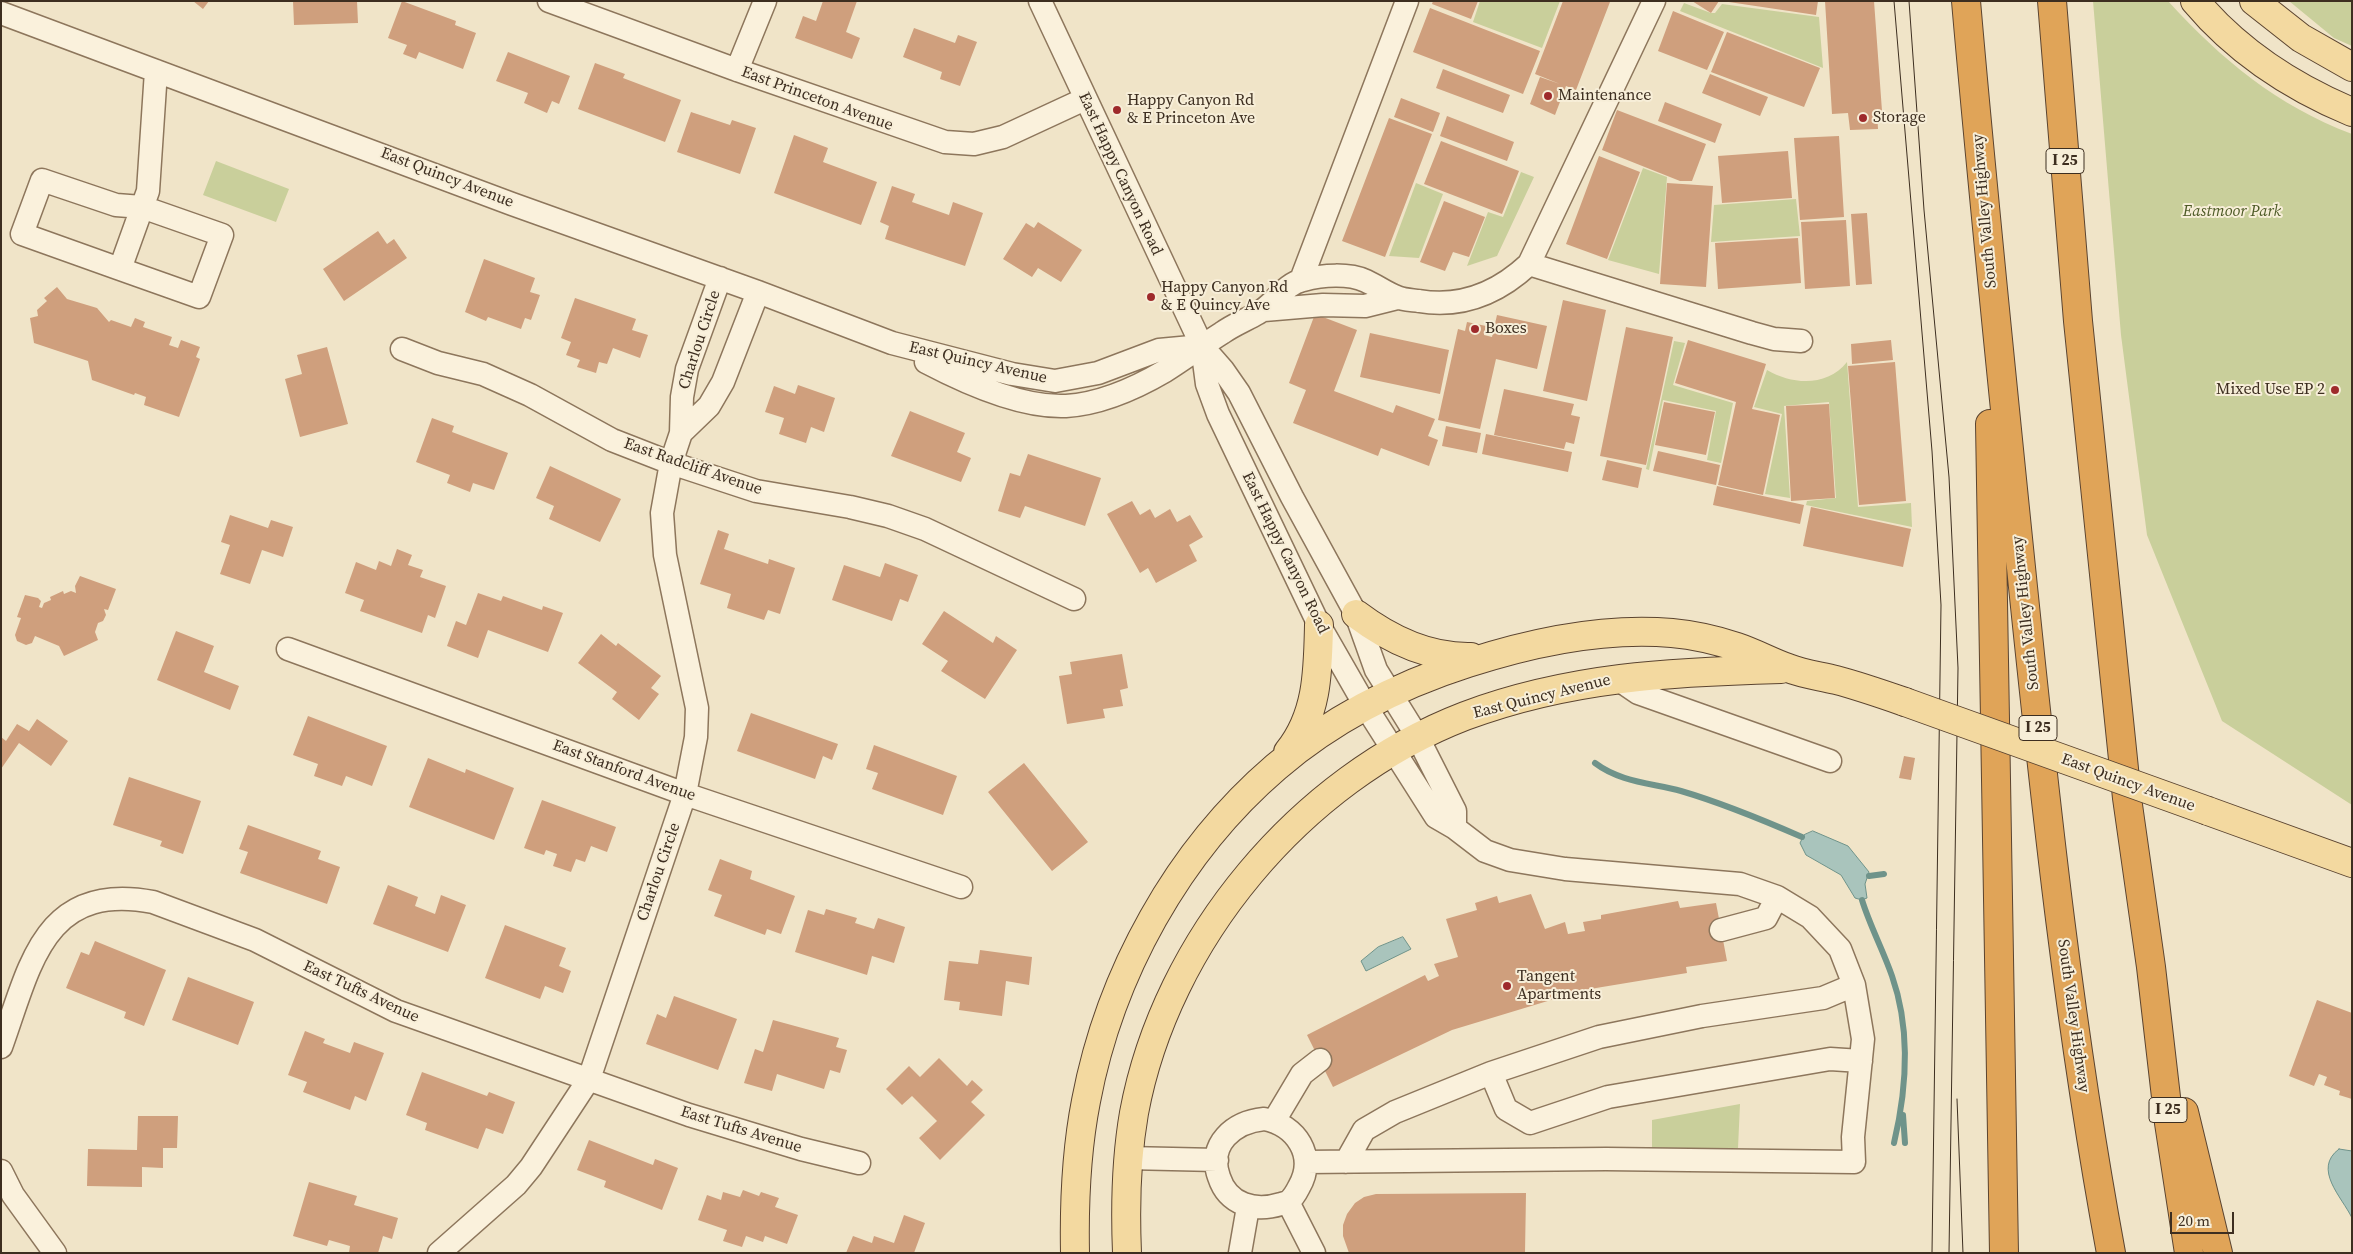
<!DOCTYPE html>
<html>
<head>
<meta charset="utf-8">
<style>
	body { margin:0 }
	#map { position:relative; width:2353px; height:1254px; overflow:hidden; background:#f0e4c8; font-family:"Source Serif 4",serif }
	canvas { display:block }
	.frame { position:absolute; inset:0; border:2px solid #3d2e20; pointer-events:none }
	.scale { position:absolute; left:2170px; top:1212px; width:64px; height:22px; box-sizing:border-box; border:2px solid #3d2e20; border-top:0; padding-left:6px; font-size:15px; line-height:18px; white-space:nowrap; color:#3d2e20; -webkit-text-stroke:4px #f7eed8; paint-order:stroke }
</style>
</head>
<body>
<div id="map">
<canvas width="2353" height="1254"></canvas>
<div class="frame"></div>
<div class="scale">20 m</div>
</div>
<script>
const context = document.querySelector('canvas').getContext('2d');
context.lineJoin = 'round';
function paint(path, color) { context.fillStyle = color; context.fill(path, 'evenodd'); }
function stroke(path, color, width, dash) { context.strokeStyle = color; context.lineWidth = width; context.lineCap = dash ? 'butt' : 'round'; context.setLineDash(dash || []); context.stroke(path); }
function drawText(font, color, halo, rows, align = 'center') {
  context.font = font + ' "Source Serif 4",serif'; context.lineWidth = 4; context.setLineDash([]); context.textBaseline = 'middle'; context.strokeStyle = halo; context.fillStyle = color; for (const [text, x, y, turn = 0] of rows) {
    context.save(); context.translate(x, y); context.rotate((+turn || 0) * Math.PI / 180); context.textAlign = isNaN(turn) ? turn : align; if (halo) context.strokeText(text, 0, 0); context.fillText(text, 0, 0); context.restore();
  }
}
paint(new Path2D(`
	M1480,1H1560L1542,48L1473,22Z
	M2093,1H2168C2222,60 2276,105 2352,134V805L2222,721L2147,535L2121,335Z
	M2289,1H2352V46L2334,38Z
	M1684,3L1711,13H1715L1722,4L1819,17L1823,68L1680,11Z
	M216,161L289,189L276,222L203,195Z
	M1643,168L1667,177L1659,274L1608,260Z
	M1521,172L1534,177L1497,256L1467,266L1488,212L1503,217Z
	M1416,183L1443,194L1419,258L1389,256Z
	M1796,199L1800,236L1711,242L1714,205Z
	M1674,341L1685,343L1673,385L1733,403L1721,463L1707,460L1716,411L1663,400L1649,470L1646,469Z
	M1847,362L1858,507L1911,503L1912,527L1806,505L1807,501L1836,498L1829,402L1784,406L1790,498L1765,494L1782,414L1754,407L1767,370C1793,385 1827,387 1847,362Z
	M1740,1104L1738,1148H1652V1120Z`), '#c9cf9b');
const water = new Path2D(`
	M1813,831L1848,846L1869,872L1865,884L1867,898L1862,900L1855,898L1841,875L1806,855L1800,843L1804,835Z
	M1403,937L1411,949L1366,971L1361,961L1378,947Z
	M2339,1149L2352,1151V1218C2342,1197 2312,1169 2339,1149Z`);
paint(water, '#a9c4bc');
stroke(water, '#6f938a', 1);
stroke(new Path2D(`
	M1595,763C1620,782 1651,783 1681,791C1722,803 1763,820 1802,837
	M1869,876L1884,874
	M1862,900C1870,926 1883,950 1892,976C1911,1030 1907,1088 1894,1143
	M1903,1115L1905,1143`), '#6f938a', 6);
paint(new Path2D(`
	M193,1H209L203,9Z
	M293,1H357L358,23L294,25Z
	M402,1L456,21L455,25L476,33L463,69L419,52L416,59L403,54L407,45L388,38Z
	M823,1H857L846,32L860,38L852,59L795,38L803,16L816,21Z
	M1433,1H1478L1471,19L1432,4Z
	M1563,1L1610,2L1576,90L1566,86L1555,115L1530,104L1540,77L1560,84L1535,74Z
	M1692,1H1719L1711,13Z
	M1722,1H1818L1816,15Z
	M1825,1H1874L1882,111H1877L1878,129L1850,130L1848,113L1832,114Z
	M1430,8L1540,51L1523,94L1413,52Z
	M1673,11L1724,32L1707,70L1658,51Z
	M914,28L955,43L958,35L977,42L960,86L940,79L942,72L903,57Z
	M1727,32L1820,68L1804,107L1711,72Z
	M508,52L570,76L559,104L552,101L547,113L524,103L528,93L496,81Z
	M595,63L625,74L623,78L681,100L665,142L578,109Z
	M1443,69L1510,95L1503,113L1436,88Z
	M1710,74L1768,97L1760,116L1702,93Z
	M1401,98L1440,113L1433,132L1394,117Z
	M1665,102L1722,124L1715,143L1658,121Z
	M1617,110L1706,144L1692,181H1680L1602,150Z
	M691,112L730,125L732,120L756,128L740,174L677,152Z
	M1447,116L1514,142L1507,161L1440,136Z
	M1389,118L1432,134L1385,257L1342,241Z
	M794,135L828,148L823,162L877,182L861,225L774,193Z
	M1839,136L1844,217L1800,220L1794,138Z
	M1441,141L1519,171L1502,214L1424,184Z
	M1788,151L1792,198L1722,203L1718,156Z
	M1599,156L1640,172L1607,259L1566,244Z
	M1667,183L1713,186L1706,287L1660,284Z
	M892,186L915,194L912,202L949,215L953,202L983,213L965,266L885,239L889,226L880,222Z
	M1444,201L1485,217L1469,257L1453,252L1445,271L1420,262Z
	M1867,213L1872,284L1856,285L1851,214Z
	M1846,220L1850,286L1805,289L1801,222Z
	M1038,222L1082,250L1061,282L1038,268L1032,277L1003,259L1026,223L1034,228Z
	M378,231L387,244L394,239L407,258L344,301L323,269Z
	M1798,238L1801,283L1718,289L1715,243Z
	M484,259L535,278L530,292L540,295L531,320L525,318L521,329L488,317L486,321L465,312Z
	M57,287L67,299L97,308L109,322L111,320L131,327L135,318L145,322L143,327L172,337L169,345L178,348L181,340L200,347L196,357L200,359L179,417L144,405L146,397L135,393L134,395L92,380L88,361L34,343L30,318L38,316L37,310L47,301L44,298Z
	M575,298L636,319L632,330L648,335L640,358L613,348L607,364L599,362L596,373L577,367L580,360L566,355L571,342L561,338Z
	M1563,300L1606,310L1587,401L1543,391Z
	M1315,314L1357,330L1334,391L1393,413L1396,405L1435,419L1428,436L1438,440L1429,466L1381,448L1378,456L1293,423L1306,390L1289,383Z
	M1497,315L1547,326L1537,369L1496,359L1480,429L1438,420L1458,329L1465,331L1467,322L1486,326L1484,335L1492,337Z
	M1626,327L1673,337L1646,465L1600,456Z
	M1370,333L1449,350L1440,394L1360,377Z
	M1688,340L1766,364L1752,409L1780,415L1763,495L1718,485L1736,402L1675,383Z
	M1891,340L1893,360L1852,364L1851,344Z
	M327,347L348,424L300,437L285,379L302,374L297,355Z
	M1895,362L1906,501L1859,505L1848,366Z
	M798,385L835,398L824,432L811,427L806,443L779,434L784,418L765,412L774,386L795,394Z
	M1504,389L1574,404L1571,415L1580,417L1574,444L1566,442L1564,449L1494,435Z
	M1664,402L1715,412L1706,455L1655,445Z
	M1829,404L1835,498L1791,501L1786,406Z
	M910,411L965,433L957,452L971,458L961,482L891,456Z
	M432,418L454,426L452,432L508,453L494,490L473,483L470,492L447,483L450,475L416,462Z
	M1446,426L1481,433L1477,453L1442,446Z
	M1486,434L1572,452L1568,472L1482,454Z
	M1658,451L1720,465L1716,485L1653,471Z
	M1028,454L1101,478L1085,526L1025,506L1020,518L998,511L1010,473L1020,476Z
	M1607,460L1642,468L1638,488L1602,480Z
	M550,466L621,499L600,542L549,519L554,506L536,498Z
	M1717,486L1804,505L1800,524L1713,505Z
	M1132,501L1140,515L1150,509L1155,518L1170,509L1177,522L1190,515L1203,537L1189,545L1197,561L1156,583L1148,568L1140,573L1107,514Z
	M1811,507L1911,529L1903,567L1803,546Z
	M230,515L268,528L271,520L293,527L283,557L262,550L250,584L220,574L230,545L221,542Z
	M718,530L729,534L724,549L768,564L769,559L795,568L780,614L768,610L764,620L727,608L731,594L700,584Z
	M397,549L412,555L408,565L423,570L420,577L446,586L435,618L428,615L422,633L360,611L364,600L345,593L356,562L376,570L379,561L391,566Z
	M885,563L918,575L908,602L900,599L892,621L832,600L844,565L880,577Z
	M80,576L116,589L108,610L104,609L106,615L103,621L98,623L95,632L98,640L64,656L59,646L35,636L32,643L26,645L17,641L15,635L21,618L17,617L25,595L38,598L41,601L39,607L42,608L44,603L51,600L50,597L63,591L64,594L71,591L76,593L75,586Z
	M478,593L501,601L503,596L542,610L543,606L563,613L548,652L488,630L478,658L447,646L456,621L466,625Z
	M944,611L993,643L996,636L1017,650L985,699L941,671L948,661L922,644Z
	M176,631L214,646L204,672L239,686L230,710L157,680Z
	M601,634L616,646L618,643L661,676L651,688L659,694L639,720L612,699L617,692L578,663Z
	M1122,654L1128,688L1120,690L1123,706L1103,709L1105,718L1067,724L1059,676L1072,674L1070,662Z
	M751,713L838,744L832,760L823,756L815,779L737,751Z
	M308,716L387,746L372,786L346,776L342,786L314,776L318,764L293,755Z
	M37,719L68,741L51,766L19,743L1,769V737L6,741L17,724L29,731Z
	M874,745L957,776L943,815L872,789L878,773L866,769Z
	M1904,756L1915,758L1911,780L1899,778Z
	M428,758L465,773L466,769L514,788L494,840L409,807Z
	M1024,763L1088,842L1052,871L988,792Z
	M129,777L201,801L183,854L160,846L162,841L113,825Z
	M542,800L616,827L607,852L591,846L585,862L576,859L571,872L553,866L557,854L546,850L544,855L524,848Z
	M248,825L321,851L318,859L340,867L327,904L240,873L248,852L239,849Z
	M720,859L752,871L750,879L795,896L781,934L767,929L765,935L714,916L722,895L708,890Z
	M388,885L418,897L415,906L435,914L441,895L466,905L448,952L373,924Z
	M1531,894L1545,929L1565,922L1568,934L1585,931L1583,922L1601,919V915L1678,901L1680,908L1716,903L1727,961L1686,967L1687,973L1584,990L1452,1030L1333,1087L1307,1035L1425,975L1428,981L1439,976L1434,964L1458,957L1446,919L1477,910L1475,903L1497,896L1499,903Z
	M826,909L857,918L855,923L874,929L878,918L905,927L894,963L872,956L867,975L795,952L808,910L824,915Z
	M505,925L566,948L559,966L571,971L563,993L545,986L540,999L485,978Z
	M95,941L166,970L144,1026L124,1018L126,1012L66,988L81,952L89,955Z
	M980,950L1032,957L1029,985L1006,981L1002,1016L959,1010L960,1002L944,1000L949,961L978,964Z
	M188,977L254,1002L238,1045L172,1020Z
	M674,996L737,1019L718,1070L646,1044L657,1014L666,1018Z
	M2317,1000L2352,1013V1099L2339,1095L2340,1091L2324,1085L2327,1077L2319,1074L2314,1086L2289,1076Z
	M773,1020L839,1038L836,1047L847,1050L840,1073L830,1070L824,1089L777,1074L772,1091L744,1083L755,1049L763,1052Z
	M305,1031L325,1039L323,1043L350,1053L354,1042L384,1053L366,1101L355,1096L350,1110L303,1092L307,1082L288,1075Z
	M939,1058L967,1086L972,1080L983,1090L971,1102L985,1115L940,1160L919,1138L937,1121L912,1096L902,1105L886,1089L909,1066L920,1077Z
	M422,1072L487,1096L489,1092L515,1102L503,1134L486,1128L478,1149L425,1130L427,1123L406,1115Z
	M138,1116H178L177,1148H163V1168L142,1167V1187L87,1186L88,1149L137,1150Z
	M589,1140L653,1165L655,1159L678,1168L662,1210L604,1187L606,1181L577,1170Z
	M309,1182L357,1196L354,1205L398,1218L392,1239L383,1236L378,1253H349L350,1246L329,1240L327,1246L293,1236Z
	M743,1190L759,1196L761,1192L779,1198L775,1207L798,1215L787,1244L765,1236L763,1242L746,1236L742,1247L723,1241L727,1230L698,1220L707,1195L721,1200L723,1192L740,1197Z
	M1526,1193L1525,1253H1349L1343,1236V1225L1347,1214L1355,1203L1364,1197L1376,1194Z
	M904,1215L925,1223L914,1253H846L853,1236L872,1243L874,1236L894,1243Z`), '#cf9f7d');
const minor = new Path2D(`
	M549,1L737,70L945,142L974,144L1003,137L1085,99
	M1040,1L1202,346L1223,370L1239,393L1292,497L1356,614L1376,670L1417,736L1455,811V828
	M1,13L512,204L758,292L892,343L1012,374L1055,381L1098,373L1159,350L1202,346
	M737,70L765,1
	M1529,264L1752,333L1774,339L1801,341
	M120,269L22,234L42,180L116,205L142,207L222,235L199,297L120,269L148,191L156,71
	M1301,280L1407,1
	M1264,310L1323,305L1365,306L1397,298
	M1202,346L1207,384L1218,414L1319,625L1366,707L1436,817L1455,828L1485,851L1510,860L1565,869L1740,884L1777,897L1810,917L1840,949L1854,985L1863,1039L1853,1137L1854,1162L1606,1159L1306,1162
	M402,349L438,363L483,374L530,395L612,440L671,463L756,491L850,507L888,516L925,529L1074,599
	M926,362C964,382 1022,408 1066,406C1099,404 1136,388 1165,371C1184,359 1203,345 1222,333C1233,325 1246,320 1258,313C1274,305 1284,284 1303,280C1323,275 1348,273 1366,281C1377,286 1386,293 1397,297C1403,300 1412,300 1419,301C1461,308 1498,293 1529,264L1654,1
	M681,433L709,406L723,382L758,292
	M288,649L685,794L961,887
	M1616,678L1638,693L1830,761
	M1721,930L1766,918L1777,897
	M1854,985L1823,998L1702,1016L1599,1037L1491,1073L1506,1109L1530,1123L1608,1097L1830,1059L1861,1061
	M1,1047C30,967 43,881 153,902L255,940L396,1011L689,1115L801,1149L859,1163
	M1264,1119C1296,1125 1317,1156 1299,1187C1297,1191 1292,1199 1288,1202C1286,1203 1283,1203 1281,1204C1255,1212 1228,1205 1219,1177C1207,1144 1234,1122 1264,1119Z
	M1274,1121L1302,1074L1320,1060
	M1127,1158L1217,1160
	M1346,1162L1364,1130L1395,1112L1491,1073
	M1,1171L13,1195L55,1253
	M1288,1202L1314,1253
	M439,1253L516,1185L531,1167L589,1079L685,794L696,737L697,708L665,555L662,513L671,463L681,433L682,397L687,369L720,278
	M1240,1253L1248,1207`);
const major = new Path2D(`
	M2195,1C2237,51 2292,87 2352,112
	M2254,1L2301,38L2352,67
	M1356,614C1389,639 1427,658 1471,657
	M1288,752C1318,715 1318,670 1319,625
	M2208,811L2352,863
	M1075,1253C1074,1201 1076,1152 1086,1101C1110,974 1178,851 1276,767C1331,720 1399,685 1468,663C1533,642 1603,627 1672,633C1694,635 1716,640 1737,647C1755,653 1771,662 1788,668C1803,674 1820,676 1836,680C1859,686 1882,694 1905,702
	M1127,1253C1125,1205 1126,1159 1134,1113C1166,940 1301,779 1465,716C1569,677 1671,672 1781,669`);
const highway = new Path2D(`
	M1966,1C1983,197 2003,392 2023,587C2046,810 2070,1032 2111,1253
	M2052,1L2078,321L2127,798L2151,967L2169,1123L2189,1253
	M1990,424L2004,1253
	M2184,1112L2218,1253`);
stroke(minor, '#8d765c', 25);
stroke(major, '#5b4430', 30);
stroke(highway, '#5b4430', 30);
stroke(minor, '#faf1dc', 22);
stroke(major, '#f3d9a0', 28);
stroke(highway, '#e0a458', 28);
stroke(new Path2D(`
	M1894,1L1932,451L1941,605L1932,1253
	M1909,1L1924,210L1949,477L1958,668L1949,1253
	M1957,1099L1963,1253`), '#3d2e20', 1);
const majorBridge = new Path2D(`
	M1905,702L2208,811`);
stroke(majorBridge, '#5b4430', 30, []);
stroke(majorBridge, '#f3d9a0', 28);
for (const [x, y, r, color] of [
	[1548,96,5,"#9e2a2b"],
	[1117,110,5,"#9e2a2b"],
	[1863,118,5,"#9e2a2b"],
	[1151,297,5,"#9e2a2b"],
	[1475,329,5,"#9e2a2b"],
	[2335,390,5,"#9e2a2b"],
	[1507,986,5,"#9e2a2b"]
]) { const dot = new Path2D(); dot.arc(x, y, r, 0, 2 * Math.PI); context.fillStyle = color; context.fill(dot); stroke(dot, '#f7eed8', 2); }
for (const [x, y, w] of [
	[2065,161,38],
	[2038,728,38],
	[2168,1110,38]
]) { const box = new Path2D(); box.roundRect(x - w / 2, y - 12.5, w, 25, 4); context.fillStyle = '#f7eed8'; context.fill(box); stroke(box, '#3d2e20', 1); }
drawText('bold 15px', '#3d2e20', null, [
	["I 25",2065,161],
	["I 25",2038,728],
	["I 25",2168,1110]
]);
drawText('16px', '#3d2e20', '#f7eed8', [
	["Maintenance",1558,96],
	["Happy Canyon Rd",1127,101],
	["& E Princeton Ave",1127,119],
	["Storage",1873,118],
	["Happy Canyon Rd",1161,288],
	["& E Quincy Ave",1161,306],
	["Boxes",1485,329],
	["Mixed Use EP 2",2325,390,"right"],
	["Tangent",1517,977],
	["Apartments",1517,995]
], 'left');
drawText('16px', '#3d2e20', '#f7eed8', [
	["East Princeton Avenue",817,99,20],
	["East Happy Canyon Road",1120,174,65],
	["East Quincy Avenue",447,178,21],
	["South Valley Highway",1985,211,-95],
	["Charlou Circle",700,340,-72],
	["East Quincy Avenue",978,363,13],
	["East Radcliff Avenue",693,467,19],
	["East Happy Canyon Road",1285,553,64],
	["South Valley Highway",2026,613,-96],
	["East Quincy Avenue",1542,697,-14],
	["East Stanford Avenue",624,771,20],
	["East Quincy Avenue",2128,783,20],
	["Charlou Circle",659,872,-71],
	["East Tufts Avenue",361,992,25],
	["South Valley Highway",2073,1016,82],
	["East Tufts Avenue",741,1130,17]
]);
drawText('italic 16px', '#4d5a26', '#f7eed8', [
	["Eastmoor Park",2232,212]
]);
</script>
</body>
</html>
